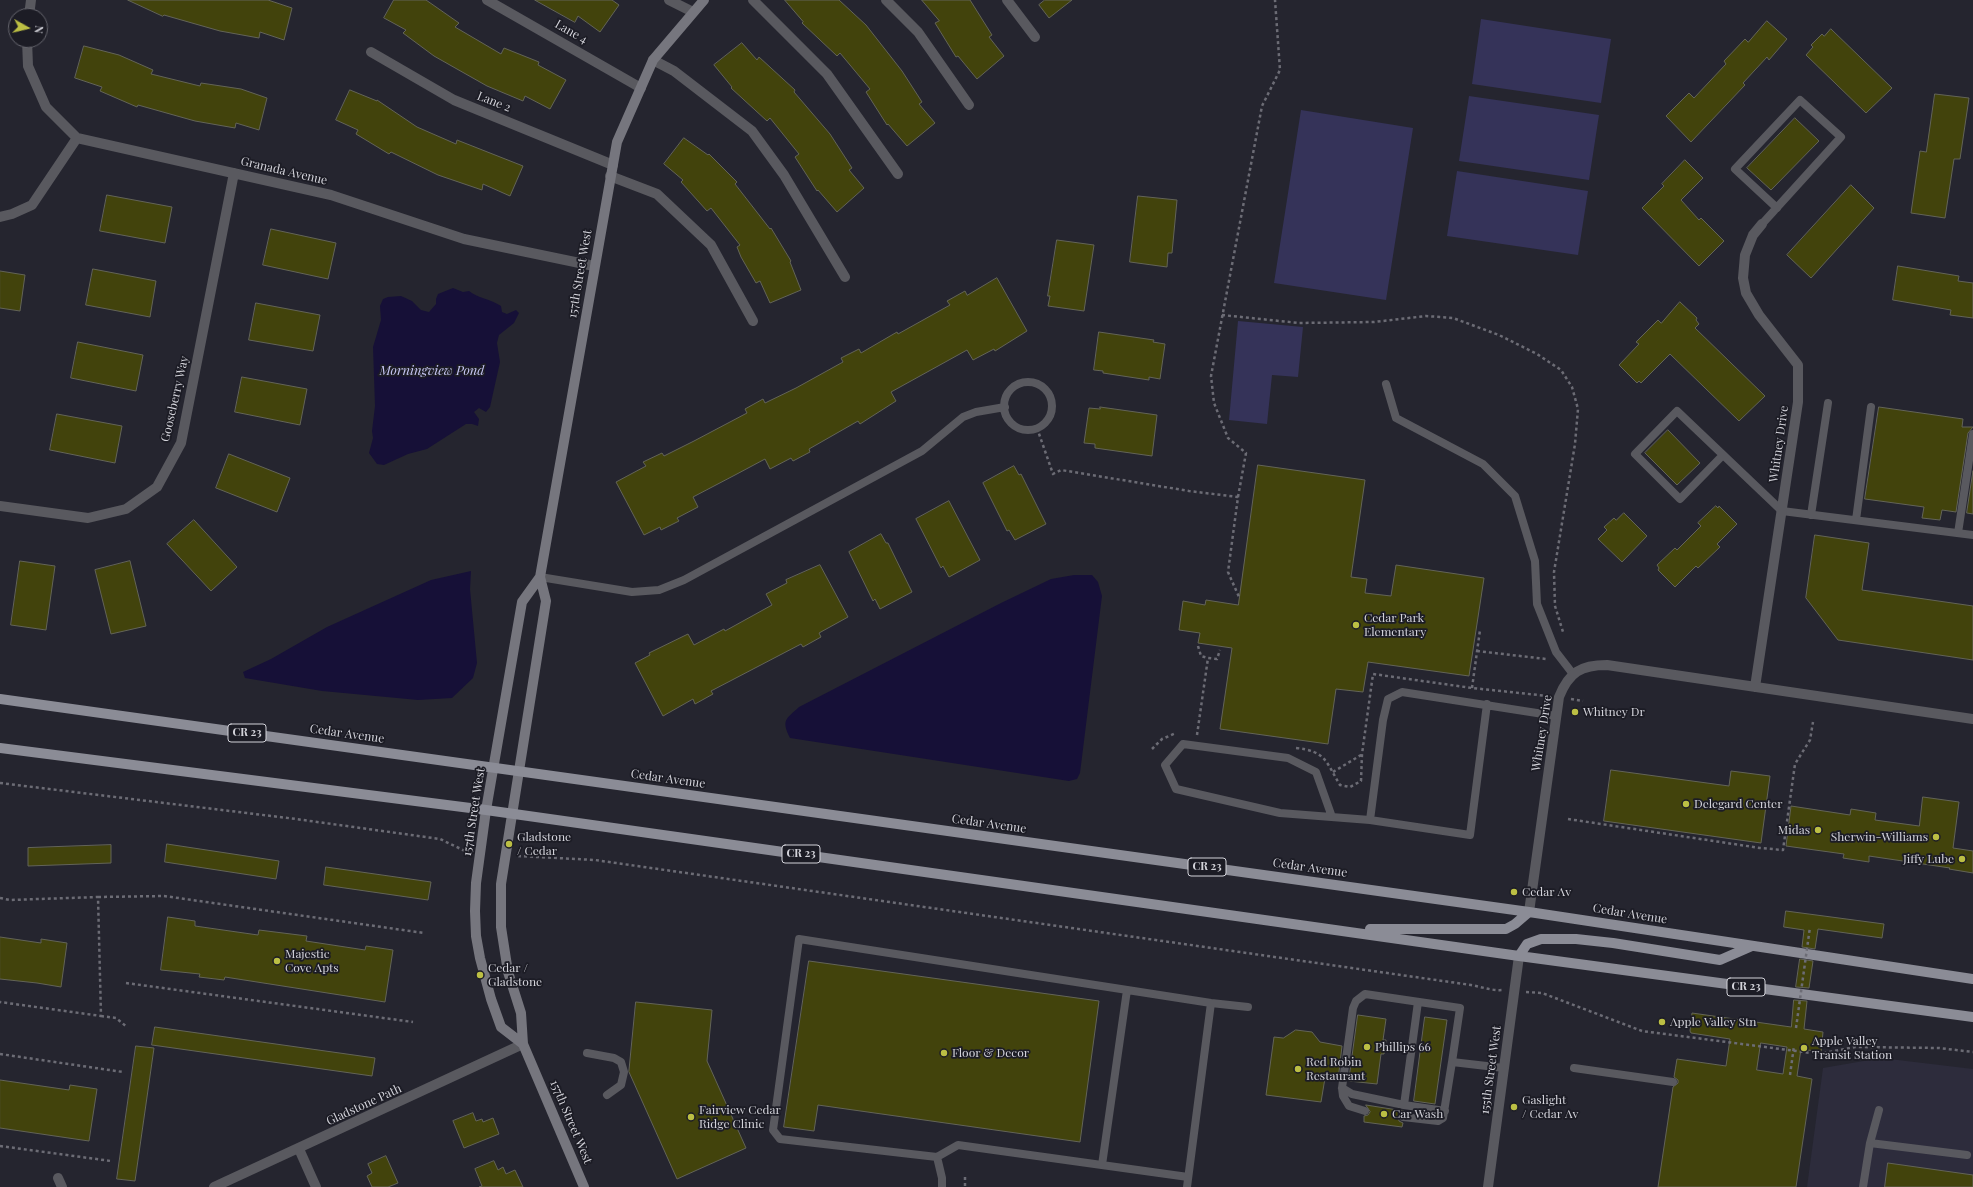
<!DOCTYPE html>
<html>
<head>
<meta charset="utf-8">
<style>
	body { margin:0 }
	#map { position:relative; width:1973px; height:1187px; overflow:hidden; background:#25252f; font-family:"Playfair Display",serif }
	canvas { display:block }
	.north { position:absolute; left:8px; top:8px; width:40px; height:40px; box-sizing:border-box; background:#1c1c25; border:1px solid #65656d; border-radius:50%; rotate:98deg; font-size:11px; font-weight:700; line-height:16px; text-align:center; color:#d3d3da }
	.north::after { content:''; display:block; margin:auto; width:14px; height:18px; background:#bcbf44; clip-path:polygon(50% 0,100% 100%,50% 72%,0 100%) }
</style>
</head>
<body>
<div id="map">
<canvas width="1973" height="1187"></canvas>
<div class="north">N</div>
</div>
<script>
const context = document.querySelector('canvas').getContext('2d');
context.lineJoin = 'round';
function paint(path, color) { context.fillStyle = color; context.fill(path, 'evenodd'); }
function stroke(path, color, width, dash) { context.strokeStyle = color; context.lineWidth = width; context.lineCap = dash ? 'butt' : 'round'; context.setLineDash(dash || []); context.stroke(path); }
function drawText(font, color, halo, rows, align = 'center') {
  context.font = font + ' "Playfair Display",serif'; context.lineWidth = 3.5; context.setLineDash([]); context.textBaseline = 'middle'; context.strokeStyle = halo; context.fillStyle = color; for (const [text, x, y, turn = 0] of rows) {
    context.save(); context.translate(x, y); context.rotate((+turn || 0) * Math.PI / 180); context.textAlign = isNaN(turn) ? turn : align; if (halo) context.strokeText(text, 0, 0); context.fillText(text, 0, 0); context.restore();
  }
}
paint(new Path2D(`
	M1881,1058L1973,1069V1187H1807L1823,1068Z`), '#2d2c3c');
paint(new Path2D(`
	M1481,19L1611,39L1601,103L1472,84Z
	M1469,96L1599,115L1589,180L1459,161Z
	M1301,110L1413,128L1386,300L1274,283Z
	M1457,171L1588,191L1578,255L1447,236Z
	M1238,321L1303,327L1298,377L1272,375L1267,424L1229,420Z`), '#353359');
paint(new Path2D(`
	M453,288L463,292L469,291C477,298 491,299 501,306L502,312L507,314L516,310L519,313L514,323L499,335L497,343L500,362L490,407L486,412L479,408L474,412L479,419L478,426L472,424H466L427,449L408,454L384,465L377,464L369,453L373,438L372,431L375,406L373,347L381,320L380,306L383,299L388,297L401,296L412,301L421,310L429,312L436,304V299L438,294Z
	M471,571L470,589L477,663L473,678L452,698L418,700L365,695L322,691L245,678L243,672L271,659L327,627L431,580Z
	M1074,575H1092L1098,582L1102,596L1080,773L1077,779L1069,781L790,738C781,720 786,719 799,707L1001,603L1051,579Z`), '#161037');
const building = new Path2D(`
	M128,0H268L292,8L284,40L260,32L259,38L220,31L164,15L163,16Z
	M394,0H426L459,23L455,27L501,54L504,48L539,62L538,65L566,80L550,109L525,96L523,101L487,86L434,56L403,33L406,30L384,18Z
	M535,0H612L619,5L600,32L578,16L575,22Z
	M785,0H839L866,25L902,71L922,102L919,104L935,123L907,146L888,124L887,125L866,92L870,89L840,53L837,56L802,23L803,22Z
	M922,0H970L992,35L989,37L1004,56L977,79L958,56L956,57L935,23L939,21Z
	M1045,0H1072L1049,18L1039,5Z
	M1767,21L1787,39L1769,60L1767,57L1743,83L1745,85L1691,142L1666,116L1689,93L1694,98L1726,64L1724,61L1745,39L1748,42Z
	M1831,29L1892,88L1866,113L1806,55L1813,47L1811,45L1822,34L1824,36Z
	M742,43L757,60L759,57L795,90L794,92L830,134L852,168L849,170L864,188L837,212L818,190L817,191L795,157L799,154L770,118L767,121L731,88L732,87L714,65Z
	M84,46L119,55L153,70L151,74L200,86L201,83L241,89L267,98L259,130L236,123L235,128L195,121L138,105L137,107L100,91L102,87L75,78Z
	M350,90L377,101V100L417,127L456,144L457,140L523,166L510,196L483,184L482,190L438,175L391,152L389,154L356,134L358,130L336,120Z
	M1935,94L1969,98L1960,159H1954L1945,218L1911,213L1920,151L1926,152Z
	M1795,118L1819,141L1771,190L1747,168Z
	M684,138L708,155L709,154L737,182L735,184L770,229L771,228L791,261L790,262L801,290L770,303L760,281L756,283L741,257L737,247L740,245L711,208L707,211L681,182L683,180L664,164Z
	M1685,160L1703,178L1681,200L1699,220L1701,218L1724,241L1699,266L1642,208L1664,186L1662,184Z
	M1851,185L1874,208L1811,278L1787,255Z
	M107,195L172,207L165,243L100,231Z
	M1138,196L1177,200L1172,253H1168L1167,267L1130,262Z
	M271,229L336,243L328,279L263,265Z
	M1057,240L1094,245L1084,311L1048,306L1050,296H1048Z
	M1898,266L1959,276L1958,281L1973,283V318L1950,315L1951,310L1893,300Z
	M93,269L156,281L150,317L86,305Z
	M0,271L25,275L20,311L0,308Z
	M997,278L1027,331L995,351L994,349L973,360L967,350L891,392L896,401L860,424L858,421L809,449L810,452L793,461L791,458L770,469L765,459L735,475L693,497L698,507L677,518L679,521L661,530L660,527L644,535L616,482L646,466L643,462L662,453L664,456L694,441L747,413L745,409L763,399L765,403L796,388L843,362L841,358L859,349L861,353L897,332L898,334L950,305L947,301L965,291L967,295Z
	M1680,302L1697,318L1696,320L1699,324L1695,328L1765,396L1739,421L1670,354L1641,383L1639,381L1637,383L1619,365L1639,344L1636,342L1658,320L1661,323Z
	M256,303L320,315L313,351L249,340Z
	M1099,332L1154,340L1153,342L1165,344L1160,379L1149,377V380L1103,373V371L1094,370Z
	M78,342L143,355L136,391L71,378Z
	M242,377L307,389L300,425L235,412Z
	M1100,407L1157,415L1152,456L1095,448V444L1084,443L1089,408L1100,409Z
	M1879,407L1963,419L1962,427H1973L1968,433L1956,512L1942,510L1940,520L1922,518L1924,507L1865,499Z
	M57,414L122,426L115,463L50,450Z
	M1668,430L1700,463L1677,485L1645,453Z
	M229,454L290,478L277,512L216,488Z
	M1258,465L1365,480L1351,577L1367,579L1365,593L1391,596L1396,565L1484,578L1469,676L1368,662L1363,692L1336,689L1328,744L1220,729L1232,648L1198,643L1200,633L1179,630L1183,601L1205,605L1206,600L1238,605Z
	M1014,466L1019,475L1021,474L1046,524L1015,540L1009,530L1007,531L983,483Z
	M1973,471V514L1967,513Z
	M949,501L980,560L949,577L943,566L941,568L916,519Z
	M1716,506L1718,508L1719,506L1737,524L1717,544L1720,547L1698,568L1696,566L1675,587L1658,570L1659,568L1657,565L1675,548L1677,550L1701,526L1698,523Z
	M1624,513L1647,536L1622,562L1598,539L1607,530L1604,527L1614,518L1616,520Z
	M194,520L237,567L211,591L167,544Z
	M881,534L886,543H888L912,592L880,609L875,599L873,601L849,552Z
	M1815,535L1869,543L1862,590L1973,606V660L1838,640L1806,598Z
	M20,561L55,566L46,630L11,625Z
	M130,561L146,626L111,634L95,570Z
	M820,565L848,617L819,633L821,637L803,647L801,644L711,691L713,694L695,704L693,699L663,716L635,663L650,655L649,653L688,634L694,645L724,629L725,631L772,605L766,594L787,583L786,580Z
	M1611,770L1729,786L1731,771L1770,776L1761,843L1604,821Z
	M1923,797L1959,802L1953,848L1973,851V873L1949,869L1950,868L1869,856V862L1843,858L1844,854L1786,846L1791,806L1850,815L1851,809L1876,813L1875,820L1919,826Z
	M167,844L279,861L276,879L165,862Z
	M111,845V863L28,866V848Z
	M326,867L431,882L428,900L324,885Z
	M1786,911L1884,924L1882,938L1818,929L1815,949L1802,947L1804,930L1784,927Z
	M168,917L195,921V926L258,935L259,930L307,936L306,941L365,950L366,946L393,950L385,1002L225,977L224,980L199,977L200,974L161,970Z
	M0,937L41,943V939L67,943L61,987L37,983L0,979Z
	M1800,959L1813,961L1809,988L1796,987Z
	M809,961L1099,1001L1080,1142L818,1105L814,1131L784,1127Z
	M1794,1000L1807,1001L1804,1029L1823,1032L1821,1052L1801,1049L1797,1076L1812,1079L1796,1187H1658L1673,1087L1678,1083V1080L1674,1077L1677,1059L1726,1066L1730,1039L1691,1033L1690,1031L1692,1013L1791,1027ZM1761,1043L1787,1047L1783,1074L1757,1070Z
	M636,1002L712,1010L707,1061L746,1148L677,1179L629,1072Z
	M1358,1015L1386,1019L1383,1040H1386L1384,1054H1381L1377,1084L1349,1081Z
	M1425,1017L1447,1020L1435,1104L1414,1101Z
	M155,1027L375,1058L372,1076L152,1045Z
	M1296,1030L1312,1032L1320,1042L1342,1046L1338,1080L1325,1078L1321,1102L1266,1095L1274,1037L1283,1038Z
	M136,1046L154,1048L135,1181L117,1179Z
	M0,1080L69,1090L70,1085L97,1089L89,1141L0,1128Z
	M1366,1105L1404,1111L1399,1113L1398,1117L1399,1121L1403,1123L1402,1127L1364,1122V1116L1368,1115L1370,1112Z
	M473,1113L476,1121L482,1119L483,1122L493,1118L499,1134L464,1148L453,1121Z
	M386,1156L398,1183L388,1187H372L367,1176L372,1173L368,1164Z
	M494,1161L498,1170L503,1167L506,1174L515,1170L523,1187H479L482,1186L475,1169Z
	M1888,1163L1973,1175V1187H1885Z`);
paint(building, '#42430c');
stroke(building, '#636458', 1);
stroke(new Path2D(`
	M1222,315L1299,323L1374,322L1426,316L1453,318L1499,335L1537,354L1561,370L1572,387L1578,409L1575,444L1554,572L1555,606L1563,632
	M1037,428L1053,474L1061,470L1189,491L1238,497L1228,572L1239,597
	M1238,497L1246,453L1228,438L1214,403L1211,376L1262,106L1280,70L1275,0
	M1198,646L1201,656L1208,658
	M1477,651L1546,659
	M1472,688L1480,630
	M1571,699L1583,701
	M1197,735L1208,658L1217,659L1220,650
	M1296,748C1326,751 1326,762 1340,785L1350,787L1361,781L1362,754L1373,674L1472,688L1548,696
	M1152,749L1162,739L1176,733
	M1333,772L1361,755
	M0,783L296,819L440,839L463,850L467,851
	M1568,819L1760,848L1783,850L1795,764L1810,740L1813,722
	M518,856L595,860L1471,985C1482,987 1492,991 1503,990
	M98,897L164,896L424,933
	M0,898L10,900L98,897L101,1016L0,1002
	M126,983L413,1022
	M1526,992L1542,993L1642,1031L1819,1054L1855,1047L1939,1048L1973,1052
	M101,1016L116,1018L127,1027
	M0,1054L123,1072
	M0,1146L111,1161
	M965,1177V1187`), '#6c6c75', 2.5, [3, 3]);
stroke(new Path2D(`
	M1762,224L1841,137L1800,100L1735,169L1777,208
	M1004 406a24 24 0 1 1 48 0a24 24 0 1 1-48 0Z
	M1386,384L1396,418L1483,464L1515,496L1535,561L1537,604L1556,652L1573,674
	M1723,455L1680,499L1635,454L1677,411L1782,511L1973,535
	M1811,515L1828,403
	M1856,520L1871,407
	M1958,533L1973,434
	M540,577L632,592L659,590L684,580L922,451L963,417L976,412L1005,407
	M1487,704L1470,835L1370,820L1383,720L1388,699L1402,692L1556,716
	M1332,817L1316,772L1288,758L1183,744L1165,765L1176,789L1280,813L1370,820
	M1418,1002L1404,1105L1445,1111
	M587,1053L614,1058L621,1062L624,1072L621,1085L607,1095
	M1574,1068L1673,1082
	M1342,1088L1352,1094L1404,1105
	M1365,1111L1349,1106L1343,1096L1342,1088L1353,1008L1356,1001L1365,994L1460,1008L1452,1062L1504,1068
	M1403,1117L1438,1121L1443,1118L1452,1062
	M1870,1143L1967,1155
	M937,1157L958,1145L1188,1177
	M1102,1165L1127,990
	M942,1187V1178L937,1157L780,1139L773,1130L799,939L1211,1003L1248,1007
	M1187,1187L1211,1003
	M1863,1187L1870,1143L1879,1110`), '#59595f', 8);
stroke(new Path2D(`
	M487,0L641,88
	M669,0L693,12
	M753,0L827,74L898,174
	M886,0L918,32L969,105
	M1007,0L1035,37
	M29,16L31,0
	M27,40L28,66L46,107L77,138L331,195L464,239L594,266
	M371,52L454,100L613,165
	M653,60L674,71L752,131L784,175L845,277
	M610,176L657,194L711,245L753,321
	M0,217L12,214L32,205L77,138
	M0,506L88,518L126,509L157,487L181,443L234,173
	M1755,687L1798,402V365L1759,315L1746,293L1743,278L1745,255L1753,235L1762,224
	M1529,912L1559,697C1569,672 1581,665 1607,665L1973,719
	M299,1149L316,1187
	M58,1178L62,1187
	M214,1187L523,1044
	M1488,1187L1519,956`), '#59595f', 10);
stroke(new Path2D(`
	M523,1044L501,1027L491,999L480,958L476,936L475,911L476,883L486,810L522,602L540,577
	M584,1187L523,1044L521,1013L508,972L501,927V884L546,601L540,577L617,142L653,60L704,0`), '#76767e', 10);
stroke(new Path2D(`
	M0,699L1529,912L1973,979
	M0,748L486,810L1519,956L1973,1017
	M1370,929H1506L1515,924L1529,912
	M1519,956L1527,944L1541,939H1576L1613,943L1720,960L1752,946`), '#8b8c96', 10);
stroke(new Path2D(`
	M1796,1028L1810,927
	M1790,1075L1794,1046`), '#6c6c75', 2.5, [3, 3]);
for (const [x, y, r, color] of [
	[1356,625,4,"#bcbf44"],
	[1575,712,4,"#bcbf44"],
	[1686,804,4,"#bcbf44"],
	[1818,830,4,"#bcbf44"],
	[1936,837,4,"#bcbf44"],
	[509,844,4,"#bcbf44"],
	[1962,859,4,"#bcbf44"],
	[1514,892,4,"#bcbf44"],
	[277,961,4,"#bcbf44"],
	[480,975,4,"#bcbf44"],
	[1662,1022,4,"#bcbf44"],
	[1367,1047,4,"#bcbf44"],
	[1804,1048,4,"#bcbf44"],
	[944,1053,4,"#bcbf44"],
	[1298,1069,4,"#bcbf44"],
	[1514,1107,4,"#bcbf44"],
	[1384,1114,4,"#bcbf44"],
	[691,1117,4,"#bcbf44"]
]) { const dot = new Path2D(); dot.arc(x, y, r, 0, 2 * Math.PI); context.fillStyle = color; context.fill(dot); stroke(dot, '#1c1c25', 1.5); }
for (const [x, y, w] of [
	[247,733,38],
	[801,854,38],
	[1207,867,38],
	[1746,987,38]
]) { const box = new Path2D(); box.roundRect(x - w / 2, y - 9, w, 18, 3); context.fillStyle = '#1c1c25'; context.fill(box); stroke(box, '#d3d3da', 1); }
drawText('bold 11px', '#d3d3da', null, [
	["CR 23",247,733],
	["CR 23",801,854],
	["CR 23",1207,867],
	["CR 23",1746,987]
]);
drawText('12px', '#d3d3da', '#1c1c25', [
	["Lane 4",571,32,30],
	["Lane 2",494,102,22],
	["Granada Avenue",284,171,13],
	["157th Street West",580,274,-80],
	["Gooseberry Way",175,399,-77],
	["Whitney Drive",1779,444,-82],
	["Whitney Drive",1542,733,-81],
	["Cedar Avenue",347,734,8],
	["Cedar Avenue",668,779,8],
	["157th Street West",474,812,-81],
	["Cedar Avenue",989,824,8],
	["Cedar Avenue",1310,868,8],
	["Cedar Avenue",1630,914,9],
	["155th Street West",1491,1070,-82],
	["Gladstone Path",364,1105,-25],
	["157th Street West",571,1122,67]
]);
drawText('12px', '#d3d3da', '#1c1c25', [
	["Cedar Park",1364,618],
	["Elementary",1364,632],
	["Whitney Dr",1583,712],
	["Delegard Center",1694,804],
	["Midas",1810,830,"right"],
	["Gladstone",517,837],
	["/ Cedar",517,851],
	["Sherwin-Williams",1928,837,"right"],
	["Jiffy Lube",1954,859,"right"],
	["Cedar Av",1522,892],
	["Majestic",285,954],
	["Cove Apts",285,968],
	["Cedar /",488,968],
	["Gladstone",488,982],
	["Apple Valley Stn",1670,1022],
	["Apple Valley",1812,1041],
	["Transit Station",1812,1055],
	["Phillips 66",1375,1047],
	["Floor & Decor",952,1053],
	["Red Robin",1306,1062],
	["Restaurant",1306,1076],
	["Gaslight",1522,1100],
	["/ Cedar Av",1522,1114],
	["Fairview Cedar",699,1110],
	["Ridge Clinic",699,1124],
	["Car Wash",1392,1114]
], 'left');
drawText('italic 13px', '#c7c7f4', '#1c1c25', [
	["Morningview Pond",432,371]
]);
</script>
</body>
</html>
